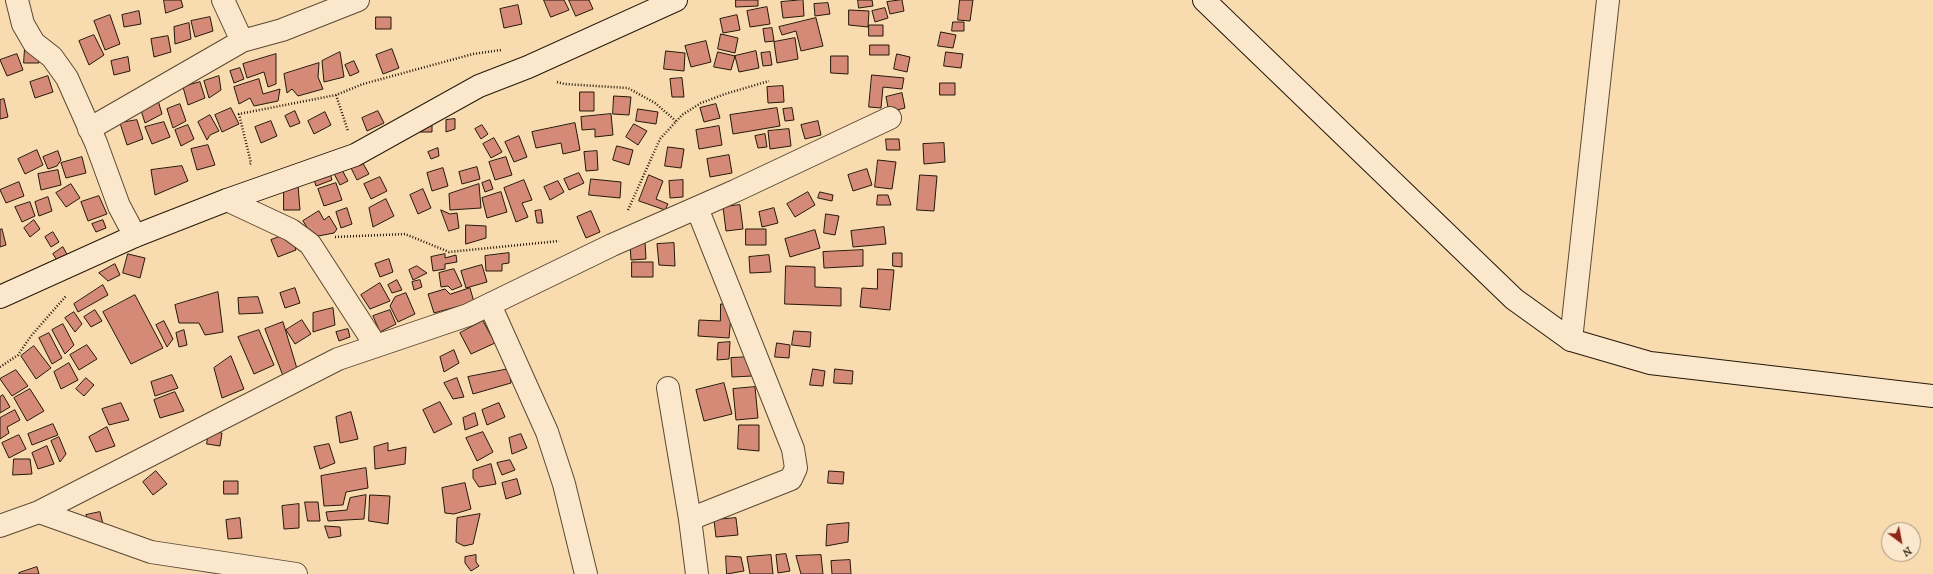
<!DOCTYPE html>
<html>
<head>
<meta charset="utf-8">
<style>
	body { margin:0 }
	#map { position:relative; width:1933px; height:574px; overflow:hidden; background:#f9dbb0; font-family:"IM FELL French Canon",serif }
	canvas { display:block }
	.north { position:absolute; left:1881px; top:522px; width:40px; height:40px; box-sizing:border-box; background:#fbe8cc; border:1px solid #a5957e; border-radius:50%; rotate:148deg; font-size:11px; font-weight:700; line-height:16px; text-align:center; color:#241809 }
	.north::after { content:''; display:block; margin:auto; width:14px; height:18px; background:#8f2418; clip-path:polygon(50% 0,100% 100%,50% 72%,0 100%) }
</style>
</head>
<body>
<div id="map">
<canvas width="1933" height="574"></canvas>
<div class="north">N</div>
</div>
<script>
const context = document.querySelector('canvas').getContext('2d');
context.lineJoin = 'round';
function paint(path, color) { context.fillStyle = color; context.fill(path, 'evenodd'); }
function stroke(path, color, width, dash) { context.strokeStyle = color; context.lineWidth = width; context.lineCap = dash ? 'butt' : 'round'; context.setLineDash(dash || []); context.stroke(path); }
const building = new Path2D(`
	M164,0H181L183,7L166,13Z
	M544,0H564L569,10L551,17Z
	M569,0H589L593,9L576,16Z
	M736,0H758V6L736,7Z
	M803,0L804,16L783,18L781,2Z
	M858,0H872L873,6L859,8Z
	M902,0L904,11L890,14L887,2Z
	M960,0H973L970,21L958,20Z
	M828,3L830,14L815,16L814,4Z
	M518,5L522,24L504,28L500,9Z
	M767,7L770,24L750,27L747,11Z
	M885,8L888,18L875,22L872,11Z
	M849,10L869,11L868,27L849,25Z
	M139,11L141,24L124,27L122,15Z
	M110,15L120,44L105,50L94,21Z
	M737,15L740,30L723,33L720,19Z
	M210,17L213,31L195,37L191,21Z
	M376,17H391V29H376Z
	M816,18L823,46L801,51L796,31L782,35L779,27Z
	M953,22H964V31H952Z
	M189,23L191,39L175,44L174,27Z
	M869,25H883V36H869Z
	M772,28L774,41L765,42L763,29Z
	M941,32L956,35L953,48L938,46Z
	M721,34L738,38L735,53L718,49Z
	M94,35L104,55L89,65L79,41Z
	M168,36L171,52L154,57L151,39Z
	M795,38L798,59L777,63L774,42Z
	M706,41L711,62L691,67L685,46Z
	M870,45H889V55H870Z
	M25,48H39V63H24Z
	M392,49L399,68L383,74L376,55Z
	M666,51L685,53L684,71L664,69Z
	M756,51L759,68L739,72L735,56Z
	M340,52L344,77L324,82L322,61Z
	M718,52L735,56L731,70L714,67Z
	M770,52L772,65L763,66L761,53Z
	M946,52L963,54L961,68L944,66Z
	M17,54L23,70L7,76L0,60Z
	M276,54V84L268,87L264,72L247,78L243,64Z
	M897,54L910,57L907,72L894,69Z
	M831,56H848V74L831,73Z
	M128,57L130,71L114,75L111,61Z
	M354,61L359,72L350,76L345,65Z
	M319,63L318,77L323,89L298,96L292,89L287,93L284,74Z
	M240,68L244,79L234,83L230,71Z
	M872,75L904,78L902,89L883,87L881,108L869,107Z
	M48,76L53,92L35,98L30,82Z
	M219,76L221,90L209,98L204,81Z
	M682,78L684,97H672L670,79Z
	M259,79L263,94L280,89L278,101L254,106L250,98L239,104L234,87Z
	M200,82L205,98L188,105L183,87Z
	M940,83H955V95H940Z
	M783,86L784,102L768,103L767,87Z
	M580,92H594V111H580Z
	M902,93L905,108L889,112L886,97Z
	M614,96L631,97L629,115L613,114Z
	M157,97L162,114L145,123L139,104Z
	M4,99L8,117L0,119V100Z
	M180,104L186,121L173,128L167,109Z
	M716,104L720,118L704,122L700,108Z
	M231,108L239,124L222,132L215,115Z
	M777,108L780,126L733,134L730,115Z
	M792,108L794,120L785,121L783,109Z
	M638,109L658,112L656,124L636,121Z
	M295,111L300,123L290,127L285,116Z
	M378,111L384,123L367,131L362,118Z
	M325,112L331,125L314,134L308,121Z
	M611,114L613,135L595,137V129L582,130L581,117Z
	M210,115L219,131L210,135L207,140L198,122Z
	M432,117V132H420V124Z
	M455,119V129L446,132V120Z
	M137,120L143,139L127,145L120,123Z
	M271,121L277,136L261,143L255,127Z
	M818,121L821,135L805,139L801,125Z
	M164,122L170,137L152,144L145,127Z
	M575,123L580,150L563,154L561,143L536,148L532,132Z
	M634,124L647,131L638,145L626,137Z
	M188,125L194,139L181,146L175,130Z
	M482,125L488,134L481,139L475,129Z
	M719,126L722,145L699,149L696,130Z
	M789,129L791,146L770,149L768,131Z
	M765,134L767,147L758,148L755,136Z
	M519,136L527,157L514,162L505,142Z
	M494,138L502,152L491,158L483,144Z
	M886,139H899L900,150H887Z
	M944,143L945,162L924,164L923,144Z
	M208,145L215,165L197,170L191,149Z
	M617,146L633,150L629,165L613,160Z
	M668,147L684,149L681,168L665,166Z
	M438,148L439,156L431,159L428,152Z
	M37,150L43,165L25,174L18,159Z
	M58,151L61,160L57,166L48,169L43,157Z
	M597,151L598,170L586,171L584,152Z
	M729,155L732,173L710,177L707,159Z
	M82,157L86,173L66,178L61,163Z
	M506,157L512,175L495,180L489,162Z
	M360,158L369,174L357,180L349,164Z
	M878,160L896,162L892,189L875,187Z
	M182,166L188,181L155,195L151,170Z
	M477,167L480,179L462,184L459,172Z
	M341,168L348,181L340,185L332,170Z
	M443,168L448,186L432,191L427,173Z
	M867,169L872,185L853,191L848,175Z
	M58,170L61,185L41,190L38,174Z
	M329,170L332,180L316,186L313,176Z
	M579,173L584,183L569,190L564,179Z
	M649,175L663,181L656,199L668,204L665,210L639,201Z
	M920,175L937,176L934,211L917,210Z
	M380,177L387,191L371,199L364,184Z
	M591,179L621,182L620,198L589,195Z
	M490,180L493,189L485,192L482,183Z
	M524,180L532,200L522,203L528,217L516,222L504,188Z
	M683,180V197L670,198L669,181Z
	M558,181L564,192L550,200L544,187Z
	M19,182L24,196L6,203L0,190Z
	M336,183L342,200L324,206L318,189Z
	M71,184L80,198L66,207L56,193Z
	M479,184L481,208L450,210L449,194Z
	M284,185H298L300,210H284Z
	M423,189L431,208L418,214L410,195Z
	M501,192L507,212L487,218L482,198Z
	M808,192L815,205L795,217L787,204Z
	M820,192L833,195L832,201L818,198Z
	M878,195H888L891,205H877Z
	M99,196L107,214L88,221L81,202Z
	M48,197L52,211L39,216L35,202Z
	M386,199L394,216L373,227L369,208Z
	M30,202L35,216L22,222L15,207Z
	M740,205L743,229L726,231L723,207Z
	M347,208L352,224L341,228L336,212Z
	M774,208L778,223L762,227L759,212Z
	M441,210L450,214L457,213L459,228L449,231Z
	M541,210L543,223H537L535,211Z
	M319,211L324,220L329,216L337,229L334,233L313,237L303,221Z
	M591,211L600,232L586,238L577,217Z
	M826,214L839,216L835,235L824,233Z
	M34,220L40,229L30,237L24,228Z
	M103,220L106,228L96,232L92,224Z
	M466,225L486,226V238L466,244Z
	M884,227L886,244L853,247L851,231Z
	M2,229L6,245L0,247V230Z
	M746,229H766V245H746Z
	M815,230L820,248L790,257L785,239Z
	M53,232L59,242L51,247L45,237Z
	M290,233L296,250L278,257L271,240Z
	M645,242L646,259L631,260L630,244Z
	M674,243L675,266L659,265L657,244Z
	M63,247L69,258L60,265L53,254Z
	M863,250V266L824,268L823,252Z
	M509,253V263L502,264V271H486L485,256Z
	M893,253H902V267L893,266Z
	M128,254L145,258L140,278L123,273Z
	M445,254V258L456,255L457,262L445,264V269L433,271L431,257Z
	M769,255L771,272L750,273L749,257Z
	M389,259L393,272L380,277L375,264Z
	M632,262H653V277H632Z
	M115,264L120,275L108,281L99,273Z
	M482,265L487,282L466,288L461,271Z
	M417,266L427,273L413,280L409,270Z
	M786,266L815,267V287L841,288V306L785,304Z
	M454,269L462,286L452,290L448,286L441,287L439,273Z
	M878,269L894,270L890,310L860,307L862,288L877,289Z
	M397,280L402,290L392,293L388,285Z
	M420,280L422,287L414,290L412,282Z
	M380,283L390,301L370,309L361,295Z
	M103,285L108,295L78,312L74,304Z
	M295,288L300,303L285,308L280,293Z
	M470,288L474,302L434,313L428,294L445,289L450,294Z
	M218,292L223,332L205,335L199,323H179L175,305Z
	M406,293L415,314L398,322L390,306L395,297Z
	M135,295L163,348L131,364L103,312Z
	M258,297L263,313L239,314L238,298Z
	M721,304L732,305L729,338L698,336L699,320L720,321Z
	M333,308L335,325L313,332V313Z
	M95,310L102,321L91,327L84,317Z
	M390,310L396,324L380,332L373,316Z
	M74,312L82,324L75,332L65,318Z
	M302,320L311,334L295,344L286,330Z
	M164,321L173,339L167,347L156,325Z
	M483,321L495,343L471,354L460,333Z
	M283,322L298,372L285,381L265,329Z
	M63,324L74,345L65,354L52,330Z
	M348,329L350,337L339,341L336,332Z
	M184,330L187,345L179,347L176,333Z
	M259,330L274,365L254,374L238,337Z
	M794,331L811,332L810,347L792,345Z
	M49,333L62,358L52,364L39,338Z
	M730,342L729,359L717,360L718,343Z
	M777,343L790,345L789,358L775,357Z
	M87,345L97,359L79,370L70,355Z
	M34,346L51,368L36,379L21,356Z
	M454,350L459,363L444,372L440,357Z
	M231,356L244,389L222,398L214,368Z
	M751,357L752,376L732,377L731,358Z
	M69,363L78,380L61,389L54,372Z
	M509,369L511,383L473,394L468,377Z
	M813,369L825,371L823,386L810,385Z
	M835,369L853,371L852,384L834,383Z
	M16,370L28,386L12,396L0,379Z
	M172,375L178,388L155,396L151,382Z
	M86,378L94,385L84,396L76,389Z
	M457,378L464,397L453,399L444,383Z
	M724,383L732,414L704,421L696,390Z
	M755,387L758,418L736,420L733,389Z
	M30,389L44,411L27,421L14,398Z
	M175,392L184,411L160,418L154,400Z
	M3,395L10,407L0,413V397Z
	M440,402L452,424L434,433L423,410Z
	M121,403L129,420L109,425L102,409Z
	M499,403L505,417L487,425L482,410Z
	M15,410L20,420L7,427L9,433L0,439V418Z
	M351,412L358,439L340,443L336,417Z
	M475,413L478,425L465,430L463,418Z
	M53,424L58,435L32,445L28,434Z
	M739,425H759V451L738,449Z
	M107,427L115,446L96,452L89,437Z
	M209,431L222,433L220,446L207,444Z
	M483,432L493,452L477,461L466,438Z
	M521,434L527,448L512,454L509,438Z
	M19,435L26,449L9,458L2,443Z
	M59,437L66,454L60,462L51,441Z
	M388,443V451L406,447L405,464L375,469L374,447Z
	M329,444L335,463L320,469L314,447Z
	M47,446L54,464L38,469L32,453Z
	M14,459H30L32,474L13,475Z
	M510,460L515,470L502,475L497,463Z
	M491,464L496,484L479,487L473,478V470Z
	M366,468L368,488L346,492L343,505L324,506L321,476Z
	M156,471L167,484L153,495L143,482Z
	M829,471L844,472L843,484L828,483Z
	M517,479L521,494L506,499L502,483Z
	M224,481H238V494H224Z
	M465,483L471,509L454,514L445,513L442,488Z
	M366,495L364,519L328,521L326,512L347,510L350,498Z
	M370,495L390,496L388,524L369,521Z
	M305,502H318L320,521H308Z
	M299,504V528L284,529L282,506Z
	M100,512L104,528L89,524L86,515Z
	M480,514L473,544L464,546L456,542L457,518Z
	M240,518L242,538L228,539L226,520Z
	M736,518L738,535L716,537L714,520Z
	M849,523L848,542L826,546L827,525Z
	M325,526L340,527L341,536L329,538Z
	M786,554L790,571L778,573L776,555Z
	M476,555V562L479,566L471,571L465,563V557Z
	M771,555L773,574H750L747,557Z
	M821,555L823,574H801L796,556Z
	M726,556L741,557L744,571L727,574Z
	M850,560L851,574H832L831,561Z
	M37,567L39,574H19V573Z`);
paint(building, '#d58a77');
stroke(building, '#241809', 1);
const street = new Path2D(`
	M17,0L23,24L34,43L52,57L67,78L96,143L119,206L135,236
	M223,0L242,41
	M89,129L242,41L282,30L358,0
	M227,200L291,230L310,244L376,346
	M490,305L547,432L564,484L586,574
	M1571,340L1608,0
	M668,388L690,519L697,574
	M39,512L151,552L296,574
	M690,519L791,479L796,468L793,449L697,208
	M0,526L39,512L338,359L468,315L612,245L735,191L890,118`);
const secondary = new Path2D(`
	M1204,0L1514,299L1571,340L1650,363L1933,396
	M0,297L135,236L227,200L355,155L479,86L528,67L676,0`);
stroke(street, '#594933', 24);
stroke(secondary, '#241809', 24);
stroke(new Path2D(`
	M557,82L564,84L628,88L655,103L676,121
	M336,95L348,131
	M250,164L251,163L239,114L336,95L363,84L473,54L501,50
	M628,210L660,139L682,115L701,103L725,94L769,81
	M335,237L405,234L449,252L559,241
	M0,367L18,355L31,336L66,296`), '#241809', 2.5, [1, 2]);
stroke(street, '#fbe8cc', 22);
stroke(secondary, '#fbe8cc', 22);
</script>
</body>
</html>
